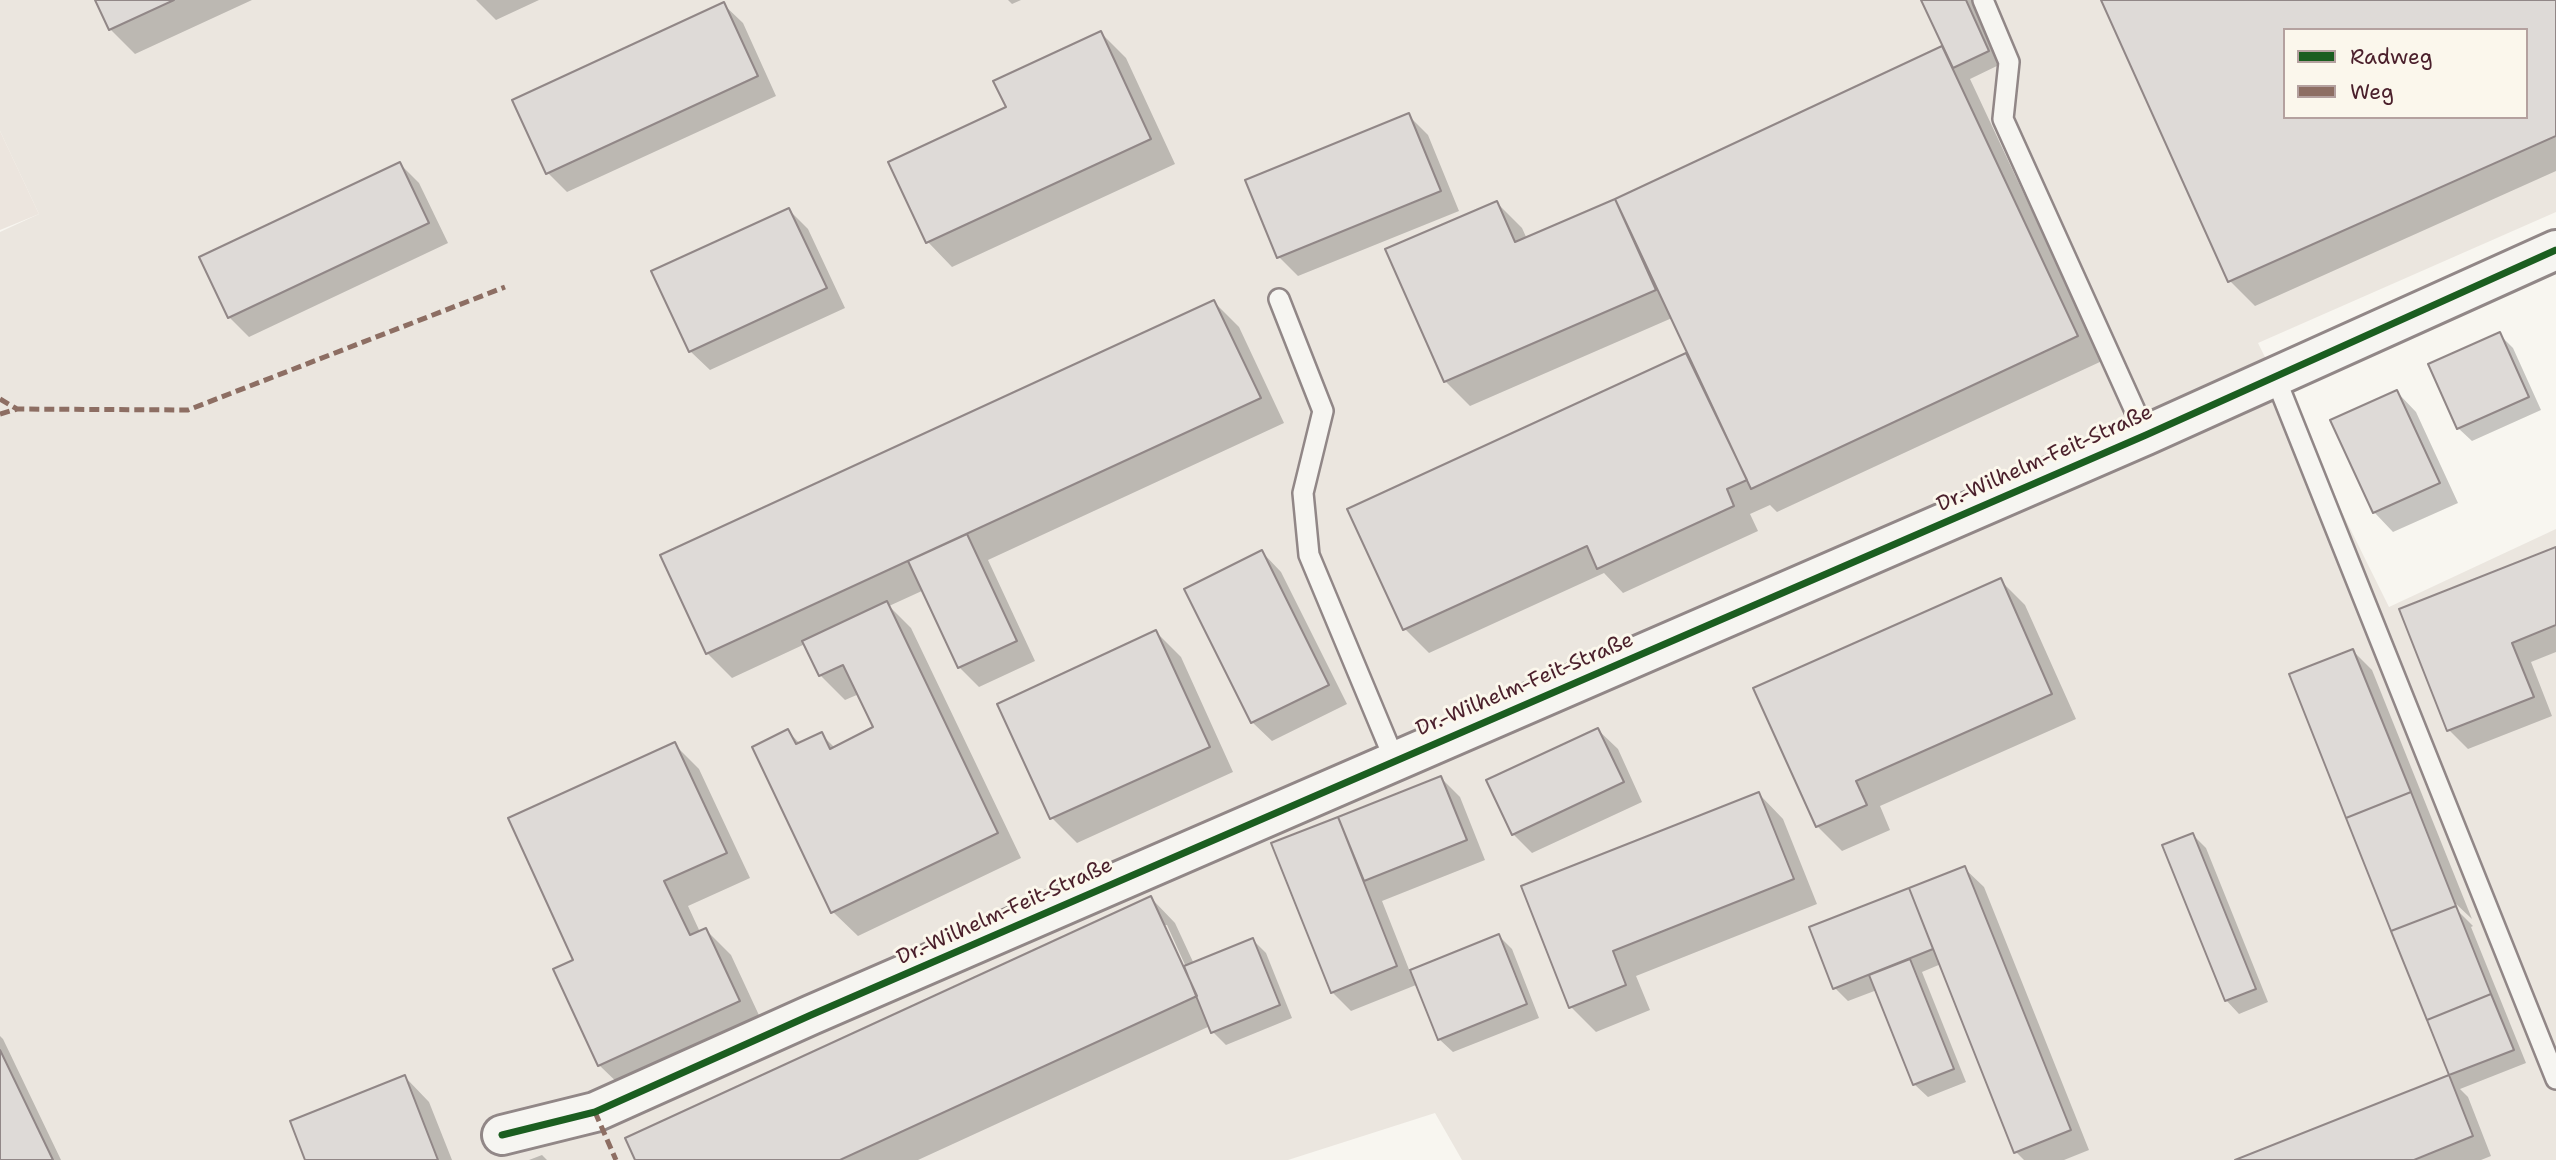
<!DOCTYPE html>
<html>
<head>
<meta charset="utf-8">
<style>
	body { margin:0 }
	#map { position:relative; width:2556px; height:1160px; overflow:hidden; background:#f8f6f0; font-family:"Shantell Sans",sans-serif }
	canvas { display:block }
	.legend { position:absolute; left:2283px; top:28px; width:245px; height:91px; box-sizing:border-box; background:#fbf7ec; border:2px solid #b4a19f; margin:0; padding:9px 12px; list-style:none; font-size:21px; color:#4a1f2b }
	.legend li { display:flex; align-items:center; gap:14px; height:35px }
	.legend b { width:35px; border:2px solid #b4a19f }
</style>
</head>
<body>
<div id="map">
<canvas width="2556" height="1160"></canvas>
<ul class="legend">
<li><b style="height:9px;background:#1b5e20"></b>Radweg</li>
<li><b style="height:9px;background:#8d6e63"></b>Weg</li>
</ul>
</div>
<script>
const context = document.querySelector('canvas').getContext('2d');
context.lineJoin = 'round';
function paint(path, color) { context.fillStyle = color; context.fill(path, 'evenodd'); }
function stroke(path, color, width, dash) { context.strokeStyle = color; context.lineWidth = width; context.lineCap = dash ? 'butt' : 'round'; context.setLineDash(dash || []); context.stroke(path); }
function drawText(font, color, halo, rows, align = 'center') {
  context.font = font + ' "Shantell Sans",sans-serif'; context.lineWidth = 6; context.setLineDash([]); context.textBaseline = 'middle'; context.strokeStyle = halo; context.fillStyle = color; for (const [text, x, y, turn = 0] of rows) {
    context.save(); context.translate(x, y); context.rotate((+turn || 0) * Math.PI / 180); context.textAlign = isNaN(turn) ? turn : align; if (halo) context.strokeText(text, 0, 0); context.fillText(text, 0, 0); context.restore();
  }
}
paint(new Path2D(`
	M0,0H2556V212L2258,343L2389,607L2556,529V1160H1462L1435,1113L1288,1160H0V232L39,214L0,131ZM2285,30H2526V117H2285Z`), '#ebe6df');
paint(new Path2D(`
	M0,131L39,214L0,230Z`), '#ece5de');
paint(new Path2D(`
	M97,0H252L135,54L110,29Z
	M476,0H539L496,20Z
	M1008,0H1021L1012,4Z
	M1923,0H1971L2001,64L1970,79L2102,361L1777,512L1770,505L1750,514L1758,531L1623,593L1604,573L1429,653L1405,629L1350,510L1689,354L1672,318L1470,406L1445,381L1497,203L1522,228L1527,239L1615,200L1942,48L1947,54Z
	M2103,0H2556V171L2255,306L2230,281ZM2285,30H2526V117H2285Z
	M723,4L743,23L776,96L567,192L548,173Z
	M1101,33L1126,58L1175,164L952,267L928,242L1008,108Z
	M1408,115L1428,135L1459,211L1298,276L1279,257Z
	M400,164L419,183L448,243L249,337L229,317Z
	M789,210L808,229L845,308L710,370L690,351Z
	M1214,302L1239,327L1284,423L988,560L1035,661L979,687L959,667L924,590L889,606L911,628L1021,858L858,936L833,912L788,731L800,744L821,734L835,748L876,728L859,694L845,700L820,675L805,644L732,678L707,653Z
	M2499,334L2513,348L2541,410L2472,441L2458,428Z
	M2397,392L2416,412L2458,503L2393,532L2374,512Z
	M2556,549V652L2531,662L2552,716L2468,749L2449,730Z
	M1262,552L1281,572L1347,704L1272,741L1252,722Z
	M2000,580L2025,605L2076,719L1880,806L1890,830L1842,851L1817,826Z
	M1156,632L1181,657L1233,772L1077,843L1052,818L999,704Z
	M2353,651L2372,670L2472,919L2454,902V907L2473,926L2471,927L2526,1063L2460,1089L2468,1097L2491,1156L2481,1160H2240L2451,1076L2291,675Z
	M1598,730L1618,749L1642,802L1532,853L1513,834Z
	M674,744L699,769L750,878L688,906L700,932L706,930L731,955L764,1026L624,1089L599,1065Z
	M1441,778L1460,797L1485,860L1382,901L1410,972L1499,936L1512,949L1539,1018L1453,1052L1439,1039L1416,985L1351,1011L1332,992L1273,844Z
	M1759,794L1783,819L1817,904L1636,976L1650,1010L1596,1032L1571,1007L1523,887Z
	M2193,835L2206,848L2268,1002L2239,1014L2226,1000Z
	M1964,868L1984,887L2089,1150L2064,1160H2024L2016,1152L1941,964L1922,972L1966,1082L1928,1097L1914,1084L1877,990L1848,1001L1835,988L1811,928Z
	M1151,898L1175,923L1194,964L1253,940L1266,953L1292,1018L1226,1045L1213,1032L1210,1026L918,1160H637ZM1163,925H1167L1191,978L1188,980Z
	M0,1036L3,1039L61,1160H0Z
	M405,1077L429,1102L452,1160H307Z
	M542,1155L547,1160H529Z`), '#0003');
const building = new Path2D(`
	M95,0H174L109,30Z
	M1921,0H1966L1989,51L1953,68Z
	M2101,0H2556V136L2228,282ZM2285,30H2526V117H2285Z
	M724,2L758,76L546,174L512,100Z
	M1101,31L1151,139L926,243L888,162L1006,107L993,81Z
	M1942,46L2078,336L1751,489L1615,199Z
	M1409,113L1441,191L1277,258L1245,180Z
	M400,162L429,223L228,318L199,257Z
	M1615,199L1656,290L1444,382L1385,249L1497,201L1515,242Z
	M789,208L827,288L689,352L651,271Z
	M1214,300L1261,398L706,654L660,555Z
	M2500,332L2529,397L2457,429L2428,364Z
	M1686,353L1747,480L1727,489L1734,506L1597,569L1587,546L1403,630L1347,509Z
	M2397,390L2440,483L2373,513L2330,420Z
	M967,534L1017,641L958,668L908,561Z
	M2556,547V625L2512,643L2534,697L2447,731L2399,609Z
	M1262,550L1329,685L1251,723L1184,589Z
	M2001,578L2052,694L1856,781L1867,805L1816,827L1753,688Z
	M887,601L998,833L831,913L752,747L788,729L796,744L822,732L830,749L873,727L843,665L819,676L802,641Z
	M1156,630L1210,747L1050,819L997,704Z
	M2353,649L2411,792L2346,818L2289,674Z
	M1598,728L1624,782L1512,835L1486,780Z
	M675,742L727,853L664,881L690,935L706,928L740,1001L598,1066L553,969L573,960L508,818Z
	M1441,776L1467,840L1364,881L1338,817Z
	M1759,792L1794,879L1613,951L1626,985L1569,1008L1521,886Z
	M2411,792L2456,906L2391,931L2346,818Z
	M1338,817L1397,966L1331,993L1271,843Z
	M2193,833L2256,989L2225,1001L2162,845Z
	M1965,866L2071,1130L2014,1153L1909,888Z
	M1909,888L1933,949L1833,989L1809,927Z
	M1151,896L1197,996L840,1160H635L625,1138Z
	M2456,906L2491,994L2427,1020L2391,931Z
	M1499,934L1527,1004L1438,1040L1410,970Z
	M1253,938L1280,1005L1211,1033L1184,966Z
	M1910,959L1954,1069L1913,1085L1869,975Z
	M2491,994L2514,1050L2449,1075L2427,1020Z
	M0,1050L53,1160H0Z
	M405,1075L438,1160H305L290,1121Z
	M2449,1075L2473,1136L2414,1160H2235Z`);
paint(building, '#dedad7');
stroke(building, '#918787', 2);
const service = new Path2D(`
	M1983,0L2009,62L2003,119L2146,435
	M1279,299L1323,411L1303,493L1309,555L1395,761
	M2275,377L2556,1079`);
const minor = new Path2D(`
	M502,1135L595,1112L811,1015L2146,435L2556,250`);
stroke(service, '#918787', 24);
stroke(minor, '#918787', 44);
stroke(service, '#f6f5f1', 19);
stroke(minor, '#f6f5f1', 38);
stroke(new Path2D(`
	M0,399L17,409
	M0,414L17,409L188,410L505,287
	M595,1112L616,1160`), '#8d6e63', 5, [10, 5]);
stroke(new Path2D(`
	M502,1135L595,1112L811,1015L2146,435L2556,250`), '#1b5e20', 7);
drawText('21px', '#4a1f2b', '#fbf7ec', [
	["Dr.-Wilhelm-Feit-Straße",2045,459,-24],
	["Dr.-Wilhelm-Feit-Straße",1525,685,-23],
	["Dr.-Wilhelm-Feit-Straße",1005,912,-24]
]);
</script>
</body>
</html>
